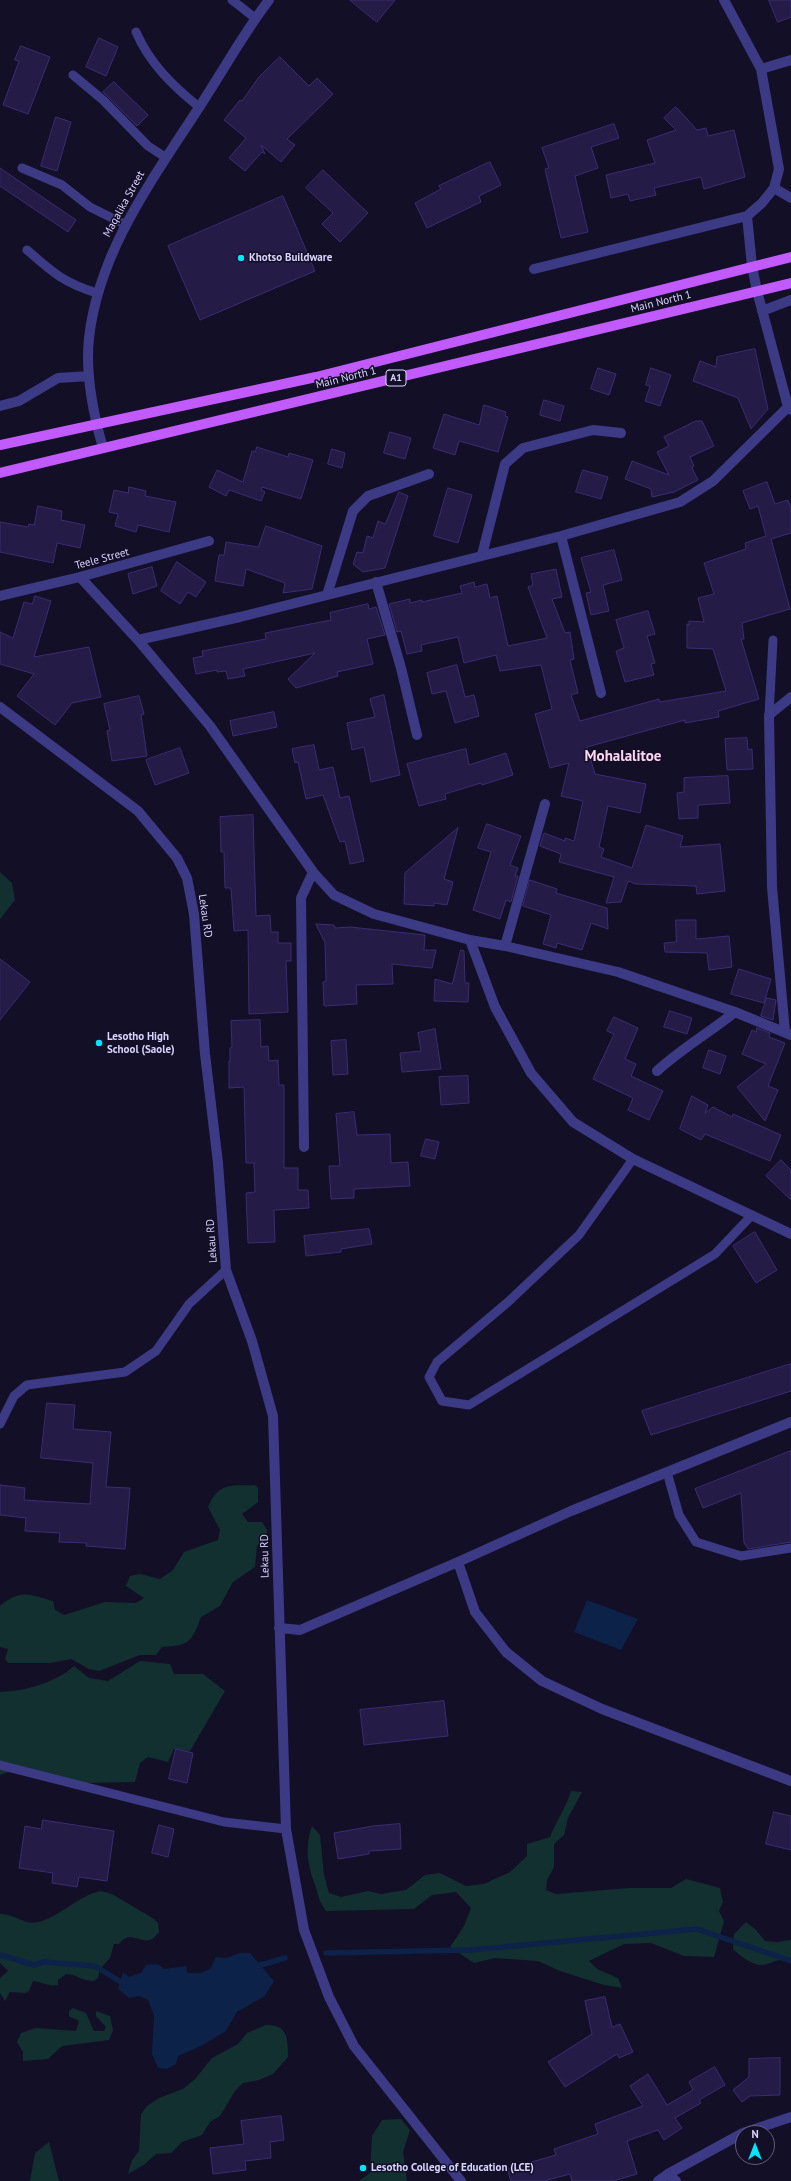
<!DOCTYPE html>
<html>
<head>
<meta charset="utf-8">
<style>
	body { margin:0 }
	#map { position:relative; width:791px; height:2181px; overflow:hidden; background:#130f26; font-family:"PT Sans",sans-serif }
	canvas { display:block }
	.north { position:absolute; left:735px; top:2125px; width:40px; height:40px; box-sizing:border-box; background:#130f26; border:1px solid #625e7d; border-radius:50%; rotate:0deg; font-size:11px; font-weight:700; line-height:16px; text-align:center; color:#d9d4ff }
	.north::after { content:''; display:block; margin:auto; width:14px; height:18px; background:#00e5ff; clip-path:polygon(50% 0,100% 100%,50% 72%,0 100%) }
</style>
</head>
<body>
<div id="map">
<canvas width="791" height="2181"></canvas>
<div class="north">N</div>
</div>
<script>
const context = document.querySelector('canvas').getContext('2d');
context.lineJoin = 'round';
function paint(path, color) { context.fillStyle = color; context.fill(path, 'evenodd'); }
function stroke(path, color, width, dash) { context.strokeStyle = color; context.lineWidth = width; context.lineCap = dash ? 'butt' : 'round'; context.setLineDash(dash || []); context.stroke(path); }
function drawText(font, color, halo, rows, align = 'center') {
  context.font = font + ' "PT Sans",sans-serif'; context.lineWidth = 3; context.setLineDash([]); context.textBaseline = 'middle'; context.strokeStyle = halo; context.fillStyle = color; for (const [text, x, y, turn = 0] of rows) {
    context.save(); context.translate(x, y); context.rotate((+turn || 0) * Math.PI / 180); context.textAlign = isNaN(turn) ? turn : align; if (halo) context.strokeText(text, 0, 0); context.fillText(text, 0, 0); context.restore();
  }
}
paint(new Path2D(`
	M0,872L12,883L15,900L0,919Z
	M255,1485L258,1488V1502L242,1514L248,1522H262L267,1530V1535L257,1546L255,1567L233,1582L220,1606L201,1617C191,1643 190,1645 162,1647L156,1655H140L99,1671L89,1669L71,1659L50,1663H8L5,1659L8,1649L0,1647V1606C20,1589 29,1594 53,1601L55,1610L64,1615L105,1602L136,1603L144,1598L126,1586L130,1576L140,1574L160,1579L173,1570L184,1552L218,1540L220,1530L208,1507C219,1482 230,1486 255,1485Z
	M140,1661L170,1664L174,1674H203L225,1691L190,1751L174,1749L168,1762L148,1757L140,1763L135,1782L84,1783L14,1770L0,1775V1692C25,1691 55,1683 74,1666L89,1678L108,1681Z
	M571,1791L582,1792L568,1818L564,1835L554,1844V1867L547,1880L546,1890L556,1894L629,1888H671L686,1879L720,1888L723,1902L719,1911L724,1921L714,1957L684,1956L651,1943L624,1944L589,1961L597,1969L618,1978L622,1988L604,1985L560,1971L538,1961L495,1958L474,1963L450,1947L464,1926L471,1908L456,1892L432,1895L414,1909L326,1911C317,1898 319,1895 314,1882C307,1863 305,1846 312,1826L320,1835L324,1875L329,1893L341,1897L368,1891L381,1894L406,1890L425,1875L440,1873L466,1886L484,1884L510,1872L527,1856V1844L550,1837C556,1821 566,1808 571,1791Z
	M101,1891L112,1894L154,1919L158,1923L159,1932C157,1934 155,1938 152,1939C141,1945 130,1929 119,1944H114L110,1958L100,1969L98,1978L94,1981C81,1981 79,1975 66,1974L58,1980V1985C50,1987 42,1982 33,1981L29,1991L25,1993L10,1992L5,2001L0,1993V1978L8,1971L0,1963V1914C14,1913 25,1926 39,1922C61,1916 79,1895 101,1891Z
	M746,1922L755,1929L765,1941L777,1942L791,1940V1961C774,1958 777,1962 763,1965C753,1966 740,1956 733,1949L734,1934Z
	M73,2008L86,2013L94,2031H104L106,2027L96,2016V2011L110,2016L113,2030L109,2040L62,2046L48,2059L23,2061V2052L17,2042L21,2033L36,2028L76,2031L79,2021L69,2016V2011Z
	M266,2025C288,2025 288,2038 288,2057L273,2074L259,2080L243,2083L235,2091L220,2116L210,2122L202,2135L182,2142L171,2153L156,2154L145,2164L128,2174L132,2160L139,2151L141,2114L147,2106L159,2098L183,2089L195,2079L212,2058L238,2044L247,2033Z
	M401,2119L410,2130L403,2152L407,2181H359L370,2173L372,2136L382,2120Z
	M49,2142L59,2181H30L35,2153Z`), '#12302f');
paint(new Path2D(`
	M587,1600L638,1619L621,1650L574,1632Z
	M240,1953H250L274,1981L265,1996L237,2012L226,2031L201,2046L178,2056L176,2064L167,2069L158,2068L152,2054L154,2015L148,2000L139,1996L129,1998L118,1989L123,1972L129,1977L141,1973L146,1965L158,1964L164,1969L186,1966L187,1973H200L210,1969L216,1957L226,1958Z`), '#0c2248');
stroke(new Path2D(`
	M326,1953L470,1950L697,1929L791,1961
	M0,1955L34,1965L44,1962L95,1966L121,1982H127
	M254,1967L285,1958`), '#0c2248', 5.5);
const building = new Path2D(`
	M350,0H395L377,22Z
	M769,0H791V17L778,22Z
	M99,38L118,47L106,76L86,67Z
	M21,46L50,57L28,114L3,105L19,61L15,60Z
	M280,57L309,86L317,78L333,94L287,139L295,145L281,162L261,145L265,154L262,152L245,171L229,158L246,138L224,120L240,100L242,101L259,77Z
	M114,82L148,115L137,126L103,92Z
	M676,107L697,130L706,128L708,136L734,130L745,177L704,189L701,177L654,188L656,195L630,201L628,194L611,198L606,175L655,163L647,140L676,130L664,118Z
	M56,117L71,122L57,171L41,166Z
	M614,124L619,138L591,147L598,168L575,176L588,232L561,238L545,169L549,168L542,148Z
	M490,162L501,185L479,196L481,202L427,228L415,203L441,189L439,186Z
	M0,168L76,220L68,232L0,186Z
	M323,170L368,213L340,242L322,224L333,213L306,188Z
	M283,196L315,271L200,320L168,246Z
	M755,349L768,409L751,429L738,398L693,381L700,361L716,367L717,357Z
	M598,368L616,374L609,395L591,389Z
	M651,368L671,375L660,406L645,401L650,386L646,385Z
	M544,400L564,406L560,421L540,415Z
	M484,405L506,412L505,416L508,417L498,452L459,441L455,455L433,448L444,414L479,425Z
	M696,421H702L714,446L690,457L694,466L692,468L698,480L674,492L652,497L651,489L625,479L632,461L669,475L657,452L669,446L664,437Z
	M390,432L411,438L405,459L384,453Z
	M257,447L288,457L289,453L313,460L301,499L262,487L261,490L265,492L261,501L229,490L226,496L209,487L217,470L243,482L252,451L255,452Z
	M332,449L345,453L342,468L328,464Z
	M583,470L608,477L601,499L576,492Z
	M767,482L775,504L788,500L791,509V533L771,539L790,609L742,623L744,639H741L759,699L718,711L719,717L685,723V720L587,747L595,774L646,784L640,813L608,806L599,847L604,849L601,857L632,868L646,825L683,836L680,847L720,844L725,891L697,894L696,886L636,884L628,881L621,902L606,903L614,877L559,862L561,854L540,846L544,833L565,841V838L574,841L583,801L561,796L569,763L550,768L535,714L552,709L541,665L500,671L496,655L464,663L458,637L421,645L422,651L407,654L401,631L397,632L389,604L410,599V603L422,600V602L462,593L460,586L474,582L475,587L487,584L490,598L497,596L508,646L547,638L528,587L533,585L531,574L556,569L562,597L552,599L565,633L570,632L574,659L570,660L578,693L571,695L580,721L659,699L660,702L726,691L713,649L687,648V624L689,625V621L704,622L698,598L714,594L704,563L746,549L745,543L766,536L758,506L750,509L743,491Z
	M129,487L146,491L145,496L176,502L169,532L138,525L136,532L115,526L118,514L109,512L114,490L128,493Z
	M448,488L472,495L458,543L434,536Z
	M399,492L408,496L385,568L363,572L353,564L357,552L363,553L367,536L373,538L378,521L385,524Z
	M38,506L62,511L61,520L85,525L80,548L57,543L53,563L0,552V522L28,527L29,524L34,525Z
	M266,526L322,546L312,589L283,593L285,583L246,569L243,586L215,581L219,555H224L226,542L258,547Z
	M614,550L622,580L603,585L609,611L591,615L586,593L591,592L581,558Z
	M177,562L206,582L196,597L188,592L180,604L161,591Z
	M152,567L157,586L133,594L128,574Z
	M35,596L51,601L34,657L89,647L101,697L72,703L55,725L17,696L34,674L0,664V632L13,638L24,602L32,604Z
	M368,604L369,609L376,607L385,635L367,639L373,664L337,672L338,676L296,688L288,679L315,653L243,669L245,676L228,679L226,671L217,672V670L196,674L193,658L203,656L202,651L266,639L265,633L331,620L330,613Z
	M648,611L655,634L647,636L655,663L651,664L654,675L625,682L616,651L624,648L616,620Z
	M457,665L465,697L474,695L479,716L455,723L446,691L432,694L427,673Z
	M384,695L400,775L371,782L364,747L352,750L347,723L375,717L370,699Z
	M139,696L144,714L141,715L147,756L112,761L107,731L110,730L104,704Z
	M274,712L277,727L233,736L230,721Z
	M747,738L748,750L752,749L753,769L727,770L725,739Z
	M314,745L319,770L333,767L340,798L349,796L364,861L350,864L345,841L340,842L323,795L306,799L298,762L295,763L292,749Z
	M180,748L189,773L155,785L146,760Z
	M466,749L469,765L506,753L513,775L482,785L481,783L445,794L446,799L419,806L407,764Z
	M728,776L730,803L698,805V818L679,819L677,793L684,792V778Z
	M253,815L256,916L270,915L271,932H278V943H291V961H286L288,1012L249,1014L248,930L234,931L231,888H225L224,852H221L220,817Z
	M487,824L521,836L510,865L518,868L515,876H518L511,902L506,900L500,919L473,910L491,852L478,848Z
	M458,828L444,879L453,882L447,905L434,903V906L404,904L405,873Z
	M530,880L557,889L556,893L607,908L608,929L591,923L582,950L557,943L556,948L543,944L551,915L523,906Z
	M676,920H696V939L729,936L732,967L709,970L707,953L665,952L664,943L676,942Z
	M316,924L334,925L335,928L350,927L425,935L424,950H436L432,968L392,964L393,984L356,985L357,1004L324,1006L323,982L326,981L325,943Z
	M461,950L464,951L465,983H469L468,1002L434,1001L435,979L452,984Z
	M0,959L30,982L0,1020Z
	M739,969L771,979L764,1003L731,994Z
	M767,998L776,1000L773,1020L761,1016Z
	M670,1011L692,1018L687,1034L664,1027Z
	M614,1017L638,1028L625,1059L636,1064L631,1076L663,1091L649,1120L628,1110L633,1098L593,1079L614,1034L607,1031Z
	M260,1020L261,1047L268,1046L269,1061L278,1060L279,1085H284V1168H298V1190H308L309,1208L274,1210L275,1242L248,1243L246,1193L255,1192L254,1163H246L244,1087L229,1088V1061H230V1048L232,1047L231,1021Z
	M757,1028L770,1033L769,1037L785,1043L768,1086L778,1090L765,1121L737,1087L766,1064L742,1054L752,1030L756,1032Z
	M435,1029L441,1069L402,1072L400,1053L421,1051L418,1033Z
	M346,1040L348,1074L333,1075L331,1041Z
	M709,1050L726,1056L720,1074L703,1068Z
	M468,1076L469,1103L441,1105L439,1077Z
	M692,1096L708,1105L705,1113L713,1107L732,1117L733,1114L781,1135L770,1161L705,1134L701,1140L680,1129Z
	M354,1112L357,1135L390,1134L391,1163L408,1162L410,1186L354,1189V1198L331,1199L329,1166H340L336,1114Z
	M426,1139L439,1142L435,1159L421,1156Z
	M781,1160L791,1170V1200L766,1176Z
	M369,1229L372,1244L341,1249V1252L306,1256L304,1236Z
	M755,1232L777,1270L756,1283L733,1246Z
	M791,1364V1391L651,1435L642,1411Z
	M47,1403L75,1405L73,1429L111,1432L106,1487L130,1488L125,1549L86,1546L87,1543L59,1542L60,1533L25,1531L26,1518L0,1515V1485L25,1488L24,1500L90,1504L93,1463L41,1458Z
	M791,1451V1542L748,1549L744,1543L741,1493L703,1508L695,1489Z
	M444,1701L448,1736L364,1745L360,1710Z
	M176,1749L193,1753L187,1783L169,1779Z
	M774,1812L791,1816V1850L766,1844Z
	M43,1820L114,1831L107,1881L79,1877L77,1887L52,1883L53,1873L19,1868L25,1826L41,1829Z
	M400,1824L401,1849L369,1851V1854L338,1859L334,1833L373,1826Z
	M159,1825L174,1829L168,1857L152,1853Z
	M605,1997L612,2027L620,2024L633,2052L619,2058L617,2054L565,2087L548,2062L592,2034L585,2001Z
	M780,2058V2095L750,2096L742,2102L733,2090L749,2077V2059Z
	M715,2067L725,2085L699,2100L701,2103L675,2118L682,2128L664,2140L658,2130L627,2141L637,2174L613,2181H572L570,2174L544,2181H511L507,2169L556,2155L554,2149L598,2134L595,2124L643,2106L630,2086L648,2074L667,2105L693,2090L689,2082Z
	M281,2116L284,2140L270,2142L271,2158L245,2161L246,2170L213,2174L210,2148L244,2144L241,2121Z`);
paint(building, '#241b47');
stroke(building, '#3b2d73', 1);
stroke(new Path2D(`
	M232,0L255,18
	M136,32C150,64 173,86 199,107
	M73,75L103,100L148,146L165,157
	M22,168L62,185L90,207L126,225
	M27,250C52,272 64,283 97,293
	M769,715L773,640
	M633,1159L579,1235L508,1302L437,1362L429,1377L442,1401L469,1405L715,1254L752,1215
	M0,1424L14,1396L27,1385L125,1372L156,1351L189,1304L226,1270
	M667,1472L679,1515L696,1542L741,1556L791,1548
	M0,1765L224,1822L286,1829`), '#3d3a85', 9);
stroke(new Path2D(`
	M724,0L761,69L779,169L774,188L762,203L747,216L752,266L757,291L788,407L791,410
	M761,69L791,60
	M774,188L791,198
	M534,269L747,216
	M762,311L791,300
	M0,406L19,401L58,378L89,376
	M103,448C93,413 85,375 89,338C99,250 153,179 200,106C223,71 243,34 269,0
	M561,536L601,693
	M482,555L505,464L523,448L593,430L621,433
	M80,577L138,640L210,726L313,872L334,895L374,914L470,940L505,946L618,972L735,1012L791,1035
	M376,582L401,668L417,735
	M327,595L353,511L368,496L429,474
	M0,596L80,577L209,541
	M138,640L240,617L561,536L680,502L713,481L788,407
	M0,707L138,811L177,858L187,878L194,914L205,1054L218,1163L226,1270L252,1341L273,1416L286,1829L304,1930L329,1997L354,2046L461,2181
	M470,940L495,1007L531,1073L573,1122L633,1159L791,1234
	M505,946L545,804
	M785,1032L772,887L769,715L791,697
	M657,1071C681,1049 710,1032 735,1012
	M304,1147L301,898L313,872
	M458,1562L475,1612L506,1652L542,1681L602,1709L791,1781
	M279,1628L300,1630L458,1562L571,1511L791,1422
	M668,2174L676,2181`), '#3d3a85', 10);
stroke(new Path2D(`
	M743,2133L791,2117
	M658,2181L668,2174L743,2133`), '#3d3a85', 10);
stroke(new Path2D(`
	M0,445L316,377L791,257
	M0,473L791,283`), '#c25bff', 10);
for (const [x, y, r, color] of [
	[241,258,4,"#00e5ff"],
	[99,1043,4,"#00e5ff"],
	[363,2168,4,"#00e5ff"]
]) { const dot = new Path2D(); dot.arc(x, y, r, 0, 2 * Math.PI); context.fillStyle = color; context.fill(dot); stroke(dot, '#130f26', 1.5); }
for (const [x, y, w] of [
	[396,378,20]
]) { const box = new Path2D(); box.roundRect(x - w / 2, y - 8, w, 16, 3); context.fillStyle = '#130f26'; context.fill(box); stroke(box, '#d9d4ff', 1); }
drawText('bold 10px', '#d9d4ff', null, [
	["A1",396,378]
]);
drawText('11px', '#d9d4ff', '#130f26', [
	["Maqalika Street",124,204,-61],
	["Main North 1",661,302,-14],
	["Main North 1",346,378,-14],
	["Teele Street",102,559,-15],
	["Lekau RD",205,916,82],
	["Lekau RD",212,1241,-94],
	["Lekau RD",265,1556,-91]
]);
drawText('bold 11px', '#d9d4ff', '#130f26', [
	["Khotso Buildware",249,258],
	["Lesotho High",107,1037],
	["School (Saole)",107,1050],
	["Lesotho College of Education (LCE)",371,2168]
], 'left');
drawText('bold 15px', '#ffd6f0', '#130f26', [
	["Mohalalitoe",623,757]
]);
</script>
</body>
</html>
